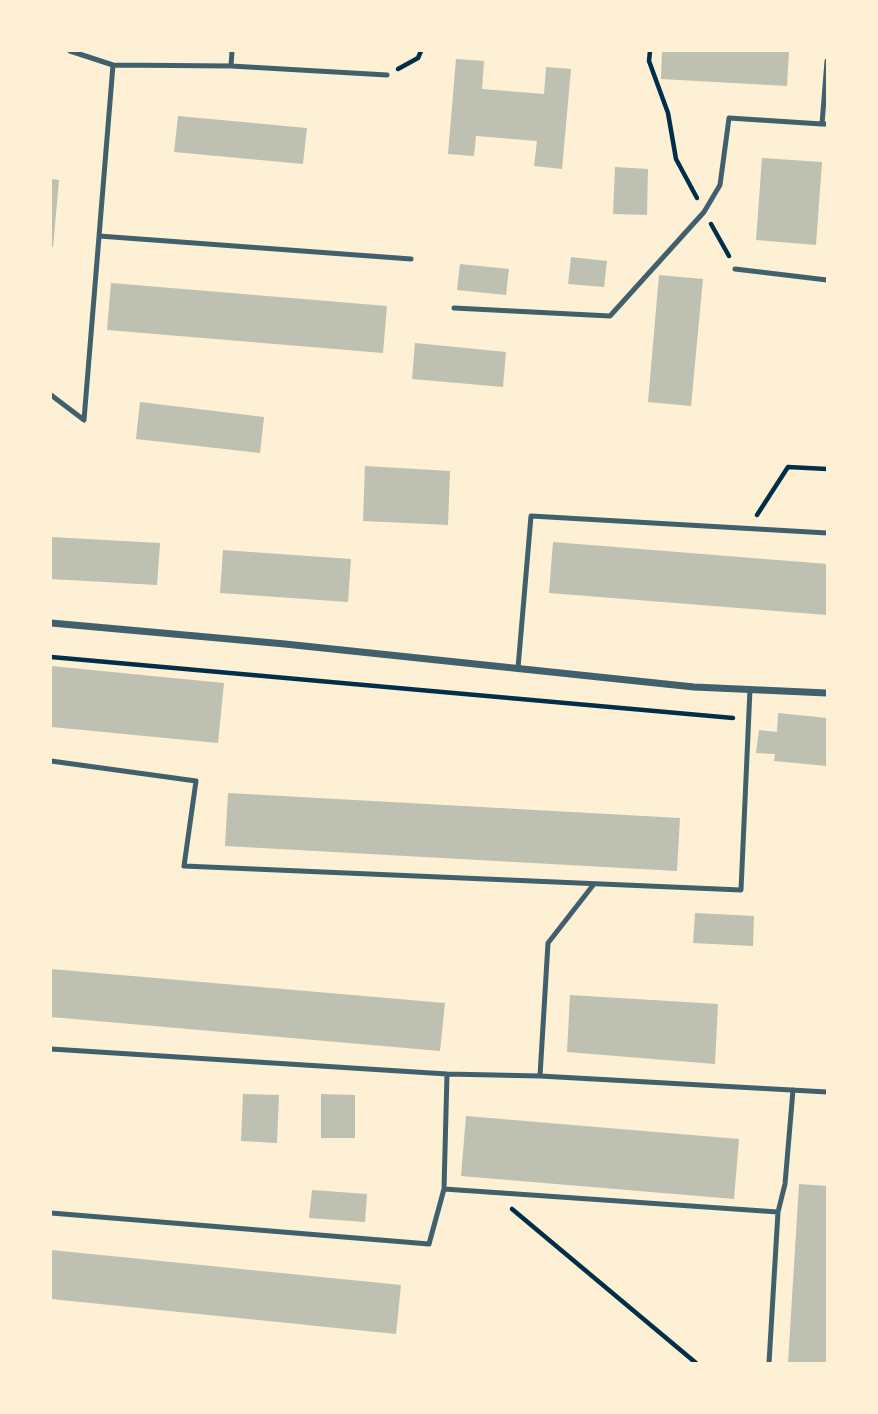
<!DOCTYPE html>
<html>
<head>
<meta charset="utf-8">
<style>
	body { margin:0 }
	#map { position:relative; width:878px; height:1414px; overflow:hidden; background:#fdf0d5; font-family:"DM Sans",sans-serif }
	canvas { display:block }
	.frame { position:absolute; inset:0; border:52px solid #fdf0d5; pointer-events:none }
</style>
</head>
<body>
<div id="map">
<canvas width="878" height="1414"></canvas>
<div class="frame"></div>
</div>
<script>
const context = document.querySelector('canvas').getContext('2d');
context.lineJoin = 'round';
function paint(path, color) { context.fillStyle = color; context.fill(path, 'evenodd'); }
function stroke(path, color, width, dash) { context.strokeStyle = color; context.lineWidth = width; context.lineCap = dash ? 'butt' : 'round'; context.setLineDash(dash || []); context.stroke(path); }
paint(new Path2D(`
	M662,51H789L787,86L661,79Z
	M456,59L484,61L482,89L544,94L546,67L571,69L562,169L534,166L537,141L476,136L474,156L448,154Z
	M178,116L307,128L303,164L174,152Z
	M762,158L822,162L816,245L756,240Z
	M615,167L648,169L647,215L613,214Z
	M51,179L59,180L53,247H51Z
	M571,257L607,261L604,287L568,284Z
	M460,264L509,269L506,295L457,290Z
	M659,275L703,279L691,406L648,402Z
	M111,283L387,306L383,353L107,330Z
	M415,343L506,352L503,387L412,379Z
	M140,402L264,417L260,453L136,439Z
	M365,466L450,471L448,525L363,521Z
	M51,537L160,543L157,585L51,579Z
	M553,542L827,564V615L549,593Z
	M223,550L351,559L348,602L220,593Z
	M51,666L224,683L218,743L51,727Z
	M778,713L827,718V766L774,761L775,754L756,753L759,730L777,732Z
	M228,793L680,818L677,871L225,846Z
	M695,913L754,916L753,946L693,943Z
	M51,969L445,1003L440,1051L51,1017Z
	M570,995L718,1004L715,1064L567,1052Z
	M243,1094L279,1095L277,1143L241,1141Z
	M321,1094L355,1095V1138H321Z
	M466,1116L739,1139L734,1199L461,1176Z
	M799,1184L827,1186V1363H788Z
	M312,1190L367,1194L365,1222L309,1218Z
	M51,1250L401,1285L396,1334L51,1299Z`), '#bec0b2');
stroke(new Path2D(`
	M650,51L649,61L668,113L676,159L697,198
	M398,69L418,58L421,51
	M711,224L729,256
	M757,515L788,467L827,469
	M51,657L733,718
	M512,1209L696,1363`), '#003049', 4.5);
stroke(new Path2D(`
	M70,51L113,65L231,66L232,51
	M827,61L822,124H827
	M231,66L387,75
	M99,236L411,259
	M735,269L827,280
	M454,308L610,316L704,212L720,185L729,118L822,124
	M51,395L84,420L113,65
	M518,668L531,516L827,533
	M51,761L196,781L184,866L741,890L750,689
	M51,1049L447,1074L540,1076L827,1092
	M447,1074L444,1189L778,1212L785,1184L793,1090
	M540,1076L548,943L594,884
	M51,1213L429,1244L444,1189
	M769,1363L778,1212`), '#3f606c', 5);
stroke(new Path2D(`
	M51,623L285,644L694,687L827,693`), '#3f606c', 7);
</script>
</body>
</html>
